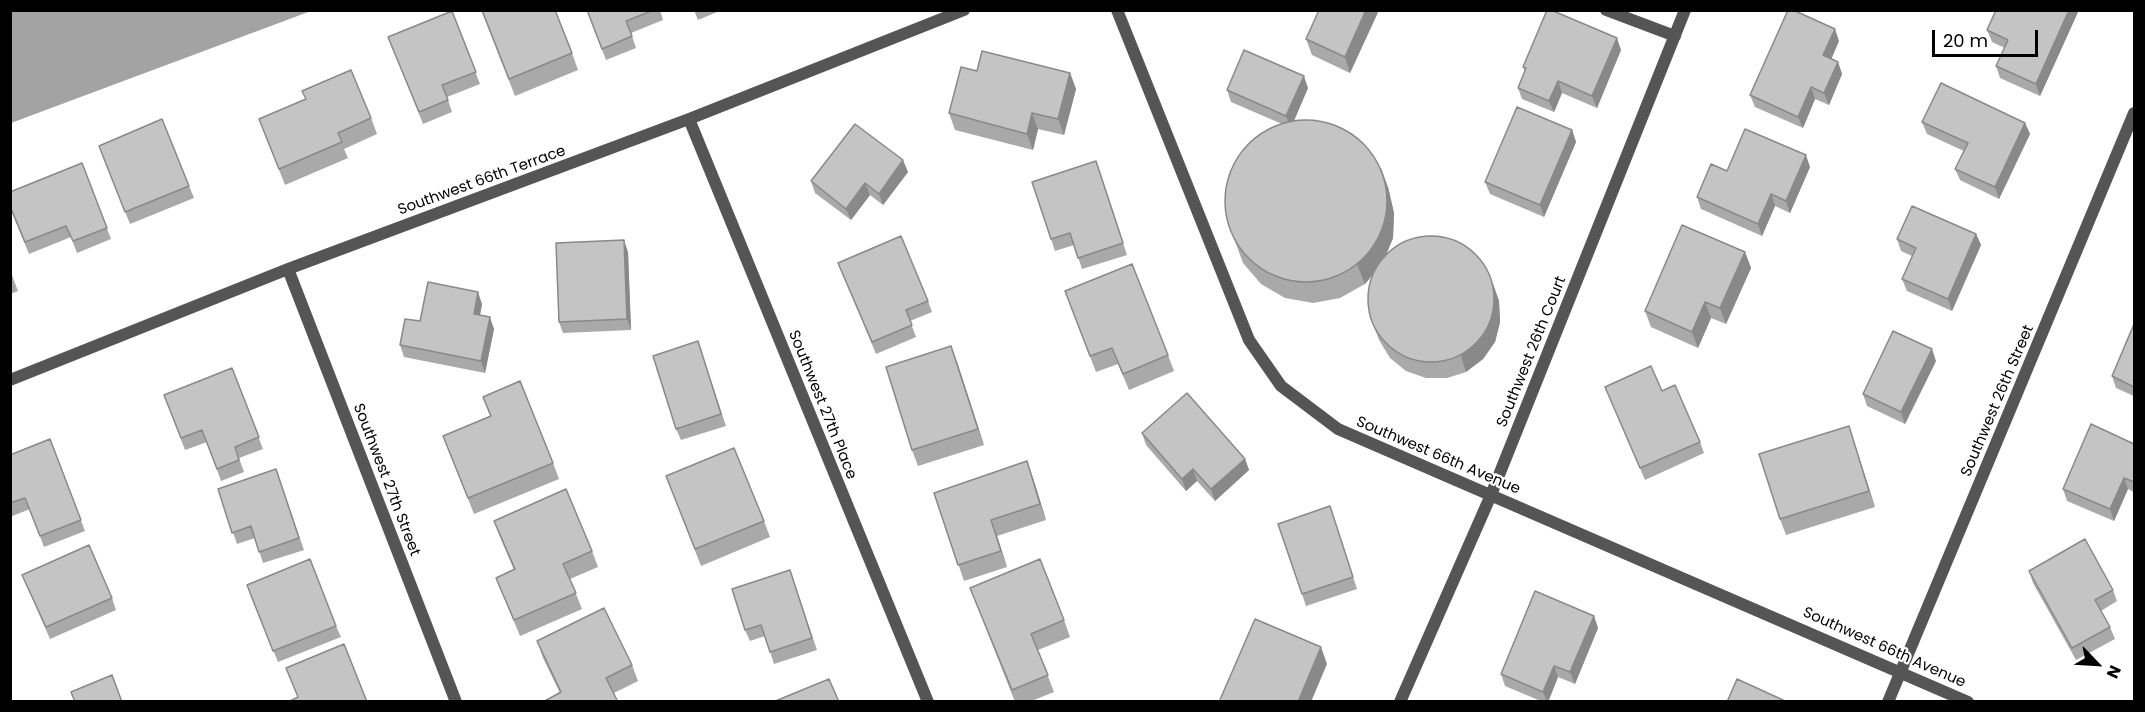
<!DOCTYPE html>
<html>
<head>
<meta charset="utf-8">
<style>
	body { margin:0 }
	#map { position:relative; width:2145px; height:712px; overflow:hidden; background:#fff; font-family:Poppins,sans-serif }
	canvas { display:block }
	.frame { position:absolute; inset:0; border:12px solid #000; pointer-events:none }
	.north { position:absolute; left:2067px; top:634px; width:60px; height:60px; -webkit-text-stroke:4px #fff; paint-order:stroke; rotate:115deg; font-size:16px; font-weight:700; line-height:24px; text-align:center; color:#000 }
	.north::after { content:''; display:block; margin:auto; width:21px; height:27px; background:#000; clip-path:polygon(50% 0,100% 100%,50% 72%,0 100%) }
	.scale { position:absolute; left:1932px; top:30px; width:106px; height:27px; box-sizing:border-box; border:3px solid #000; border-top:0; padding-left:8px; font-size:18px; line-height:21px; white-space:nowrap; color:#000; -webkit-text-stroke:4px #fff; paint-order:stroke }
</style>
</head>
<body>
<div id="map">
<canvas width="2145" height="712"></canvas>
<div class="frame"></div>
<div class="north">N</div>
<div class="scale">20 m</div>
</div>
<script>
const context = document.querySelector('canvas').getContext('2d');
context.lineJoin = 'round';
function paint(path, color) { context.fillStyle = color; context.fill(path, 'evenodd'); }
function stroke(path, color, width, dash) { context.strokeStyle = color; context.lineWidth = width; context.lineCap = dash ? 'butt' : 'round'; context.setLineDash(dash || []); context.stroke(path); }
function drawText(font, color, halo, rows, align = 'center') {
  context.font = font + ' Poppins,sans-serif'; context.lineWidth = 4.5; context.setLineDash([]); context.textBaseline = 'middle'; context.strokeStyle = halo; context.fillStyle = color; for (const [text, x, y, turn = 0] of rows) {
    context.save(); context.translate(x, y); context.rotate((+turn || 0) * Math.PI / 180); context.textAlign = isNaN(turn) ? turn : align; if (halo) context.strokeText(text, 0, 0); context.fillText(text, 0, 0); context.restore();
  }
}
paint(new Path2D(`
	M11,10H311V11L11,123Z`), '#a3a3a3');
stroke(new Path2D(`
	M1606,10L1675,36`), '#555', 12);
stroke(new Path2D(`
	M1117,10L1249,340L1281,386L1338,429L1968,702
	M689,119L928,702
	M288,269L456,702
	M10,380L288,269L689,119L964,10
	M1400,702L1491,495L1685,10
	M1888,702L2134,113`), '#555', 12);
paint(new Path2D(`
	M481,10L572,53L578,70L515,96Z
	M587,10H660L663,20L631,33L636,48L606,60Z
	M694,10H722L698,20Z
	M1319,10H1379L1350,73L1312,55L1306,39Z
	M452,11L480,84L447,97L452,112L423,124L393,48Z
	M2078,12L2040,96L2000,78L1996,66L2005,48L1992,42L1987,30Z
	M1839,41L1831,58L1838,62L1842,74L1829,105L1815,99L1803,128L1755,107L1750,95Z
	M1621,50L1597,108L1562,93L1554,112L1522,99L1518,88L1525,72L1523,67Z
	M977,71L1070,73L1076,89L1064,135L1038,129L1033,150L955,130L949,113Z
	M1308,88L1294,120L1388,187L1394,213L1393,238L1385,258L1493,284L1499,301L1500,322L1495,342L1483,359L1466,372L1447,378H1426L1406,371L1390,358L1379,340L1373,324L1376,270L1365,284L1340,298L1313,303L1285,298L1261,284L1243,263L1226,217L1282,124L1231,102L1227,90Z
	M371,118L377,134L344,149L348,158L285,185L259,119Z
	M1922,122L2025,123L2030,134L1999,199L1960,180L1955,169L1964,151L1927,134Z
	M1572,130L1576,142L1544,217L1490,194L1485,182Z
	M103,157L189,186L194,198L130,224Z
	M1096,161L1127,255L1082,269L1074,245L1055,251L1032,182Z
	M82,163L111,239L77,253L71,237L29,254L10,208V192Z
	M1810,167L1790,213L1775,206L1762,236L1701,209L1697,197L1727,171Z
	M908,172L883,205L870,195L851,220L815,193L811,181Z
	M1976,234L1981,245L1952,311L1907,291L1902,279L1912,256L1901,251L1897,239Z
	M628,252L631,330L563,333L559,322Z
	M1745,252L1751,268L1726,324L1711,318L1698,348L1651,327L1645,311Z
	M838,263L928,301L932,312L910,321L916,337L876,354Z
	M10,270L18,291L10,294Z
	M482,304L480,315L494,329L485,373L404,357L400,345L420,321Z
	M1071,307L1168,355L1174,371L1129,390L1118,364L1096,372Z
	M2134,324V396L2116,388L2112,376Z
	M698,341L726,426L681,440L676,429Z
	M1936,361L1905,424L1867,406L1863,394Z
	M957,362L984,445L918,466L912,450Z
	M232,368L263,449L239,458L244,472L221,481L207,442L185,450L164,395Z
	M1605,387L1700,442L1704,453L1645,480Z
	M483,397L553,463L559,479L474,514L443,436L490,416Z
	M1142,433L1245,459L1249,470L1215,501L1197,481L1186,491L1146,445Z
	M50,439L85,531L44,547L30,509L10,517V455Z
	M1854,442L1875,507L1786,535L1780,519Z
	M2134,444V492L2128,489L2114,521L2067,501L2063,489Z
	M276,469L304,550L263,563L255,538L237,544L218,489Z
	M666,476L764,521L770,537L701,566Z
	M1033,478L1046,520L997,536L1007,567L964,581L934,493Z
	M1334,518L1357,589L1306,606L1302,594Z
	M494,521L592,551L598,567L570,579L582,609L520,636L496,578L514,570L500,537Z
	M790,570L817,650L774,664L765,636L750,641L745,630Z
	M2029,571L2113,590L2117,601L2101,611L2110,627L2115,639L2076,660L2033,583Z
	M22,575L112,598L116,610L50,639Z
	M970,588L1064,620L1070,637L1038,650L1054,692L1029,702H1015Z
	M251,597L336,626L341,637L278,662Z
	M1594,616L1598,628L1575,684L1558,677L1548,702H1543L1505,686L1501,674Z
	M537,641L632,665L638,681L614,693H560L543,658Z`), '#a9a9a9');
paint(new Path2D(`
	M1366,10H1379L1350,73L1345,57Z
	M2069,10H2078V12L2040,96L2036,84Z
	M1835,29L1839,41L1828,67L1823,55Z
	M1617,38L1621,50L1597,108L1592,96Z
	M1838,62L1842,74L1829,105L1824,93Z
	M1070,73L1076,89L1064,135L1058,119Z
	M1304,76L1308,88L1291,128L1286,116Z
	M1558,81L1562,93L1554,112L1549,101Z
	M1811,87L1815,99L1803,128L1798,117Z
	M1032,113L1038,129L1033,150L1027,134Z
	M2025,123L2030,134L1999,199L1995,187Z
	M1572,130L1576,142L1544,217L1540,205Z
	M1806,155L1810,167L1790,213L1786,201Z
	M903,160L908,172L883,205L879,194Z
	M1381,168L1388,187L1394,213L1393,238L1383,262L1365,284L1357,264Z
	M865,183L870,195L851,220L846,209Z
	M1771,194L1775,206L1762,236L1758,224Z
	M1976,234L1981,245L1952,311L1948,299Z
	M624,240L628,252L631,330L627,319Z
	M1745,252L1751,268L1726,324L1720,308Z
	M1493,284L1499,301L1500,322L1495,342L1483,359L1466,372L1461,356Z
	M478,292L482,304L478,325L474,314Z
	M1705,302L1711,318L1698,348L1692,332Z
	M490,317L494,329L485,373L481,361Z
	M951,346L957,362L984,445L978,429Z
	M1932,349L1936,361L1905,424L1901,412Z
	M1849,426L1854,442L1875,507L1869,491Z
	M1245,459L1249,470L1215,501L1211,489Z
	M1027,461L1033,478L1046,520L1040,504Z
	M1193,469L1197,481L1186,491L1182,479Z
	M2124,478L2128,489L2114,521L2110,509Z
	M991,520L997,536L1007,567L1001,551Z
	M1594,616L1598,628L1575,684L1570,672Z
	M1321,647L1327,664L1311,702H1298Z
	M1554,666L1558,677L1548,702H1547L1543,692Z`), '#898989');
const building = new Path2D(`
	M482,10H555L572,53L509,79Z
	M587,10H654L626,21L632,36L602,49Z
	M1319,10H1366L1345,57L1306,39Z
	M1547,10H1551L1617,38L1592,96L1558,81L1549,101L1518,88L1526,68L1523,67Z
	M1788,10H1793L1835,29L1823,55L1838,62L1824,93L1811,87L1798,117L1750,95Z
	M1996,10H2069L2036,84L1996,66L2008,40L1987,30Z
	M452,11L476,72L442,85L448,100L419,112L388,37Z
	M1244,50L1304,76L1286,116L1227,90Z
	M982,51L1070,73L1058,119L1032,113L1027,134L949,113L961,67L977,71Z
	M351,70L371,118L338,133L342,142L279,169L259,119L306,99L302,91Z
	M1941,83L2025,123L1995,187L1955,169L1968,143L1922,122Z
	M1517,107L1572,130L1540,205L1485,182Z
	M162,119L189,186L125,212L99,146Z
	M1225 201a81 81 0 1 1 162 0a81 81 0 1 1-162 0Z
	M855,124L903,160L879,194L865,183L846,209L811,181Z
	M1745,129L1806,155L1786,201L1771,194L1758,224L1697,197L1711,164L1727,171Z
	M1096,161L1123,243L1078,258L1070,233L1051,239L1032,182Z
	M82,163L107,228L73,241L66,226L25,242L10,206V192Z
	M1912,206L1976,234L1948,299L1902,279L1916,248L1897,239Z
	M1682,225L1745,252L1720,308L1705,302L1692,332L1645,311Z
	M901,236L928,301L906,310L912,325L872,342L838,263Z
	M1368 299a63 63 0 1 1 126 0a63 63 0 1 1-126 0Z
	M624,240L627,319L559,322L556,243Z
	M1132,264L1168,355L1123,374L1112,348L1090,356L1065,291Z
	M428,282L478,292L474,314L490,317L481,361L400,345L405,319L420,321Z
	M2134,324V387L2112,376Z
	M1893,331L1932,349L1901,412L1863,394Z
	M698,341L721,414L676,429L653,356Z
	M951,346L978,429L912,450L886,367Z
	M1651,366L1662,391L1675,385L1700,442L1640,468L1605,387Z
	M232,368L259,437L235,447L239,460L217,469L202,430L181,438L164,395Z
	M520,381L553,463L468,498L443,436L491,416L483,397Z
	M1187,393L1245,459L1211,489L1193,469L1182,479L1142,433Z
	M2091,424L2134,444V482L2124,478L2110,509L2063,489Z
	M1849,426L1869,491L1780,519L1759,454Z
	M50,439L81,520L40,536L25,498L10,503V455Z
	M734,448L764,521L695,549L666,476Z
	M1027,461L1040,504L991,520L1001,551L958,565L934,493Z
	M276,469L299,538L259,552L251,526L232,533L218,489Z
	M566,489L592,551L563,564L576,593L514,620L496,578L515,569L494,521Z
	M1330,506L1353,577L1302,594L1278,524Z
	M2085,539L2113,590L2095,600L2110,627L2072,648L2029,571Z
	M89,545L112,598L46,627L22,575Z
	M310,559L336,626L273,651L247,585Z
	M1040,559L1064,620L1031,634L1048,675L1012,690L970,588Z
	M790,570L812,638L770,652L761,625L745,630L732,589Z
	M1535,591L1594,616L1570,672L1554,666L1543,692L1501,674Z
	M604,608L632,665L606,678L618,702H543L561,692L537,641Z
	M1255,619L1321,647L1298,702H1219Z
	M344,644L367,702H288L298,697L286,668Z
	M112,675L122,702H75L71,692Z
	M829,679L839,702H773Z
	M1737,679L1783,700L1782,702H1727Z`);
paint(building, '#c4c4c4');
stroke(building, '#898989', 1.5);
drawText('15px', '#000', '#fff', [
	["Southwest 66th Terrace",482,181,-20],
	["Southwest 26th Court",1532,352,-68],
	["Southwest 26th Street",1998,401,-67],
	["Southwest 27th Place",822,405,68],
	["Southwest 66th Avenue",1438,456,23],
	["Southwest 27th Street",386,480,69],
	["Southwest 66th Avenue",1884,648,24]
]);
</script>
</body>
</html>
